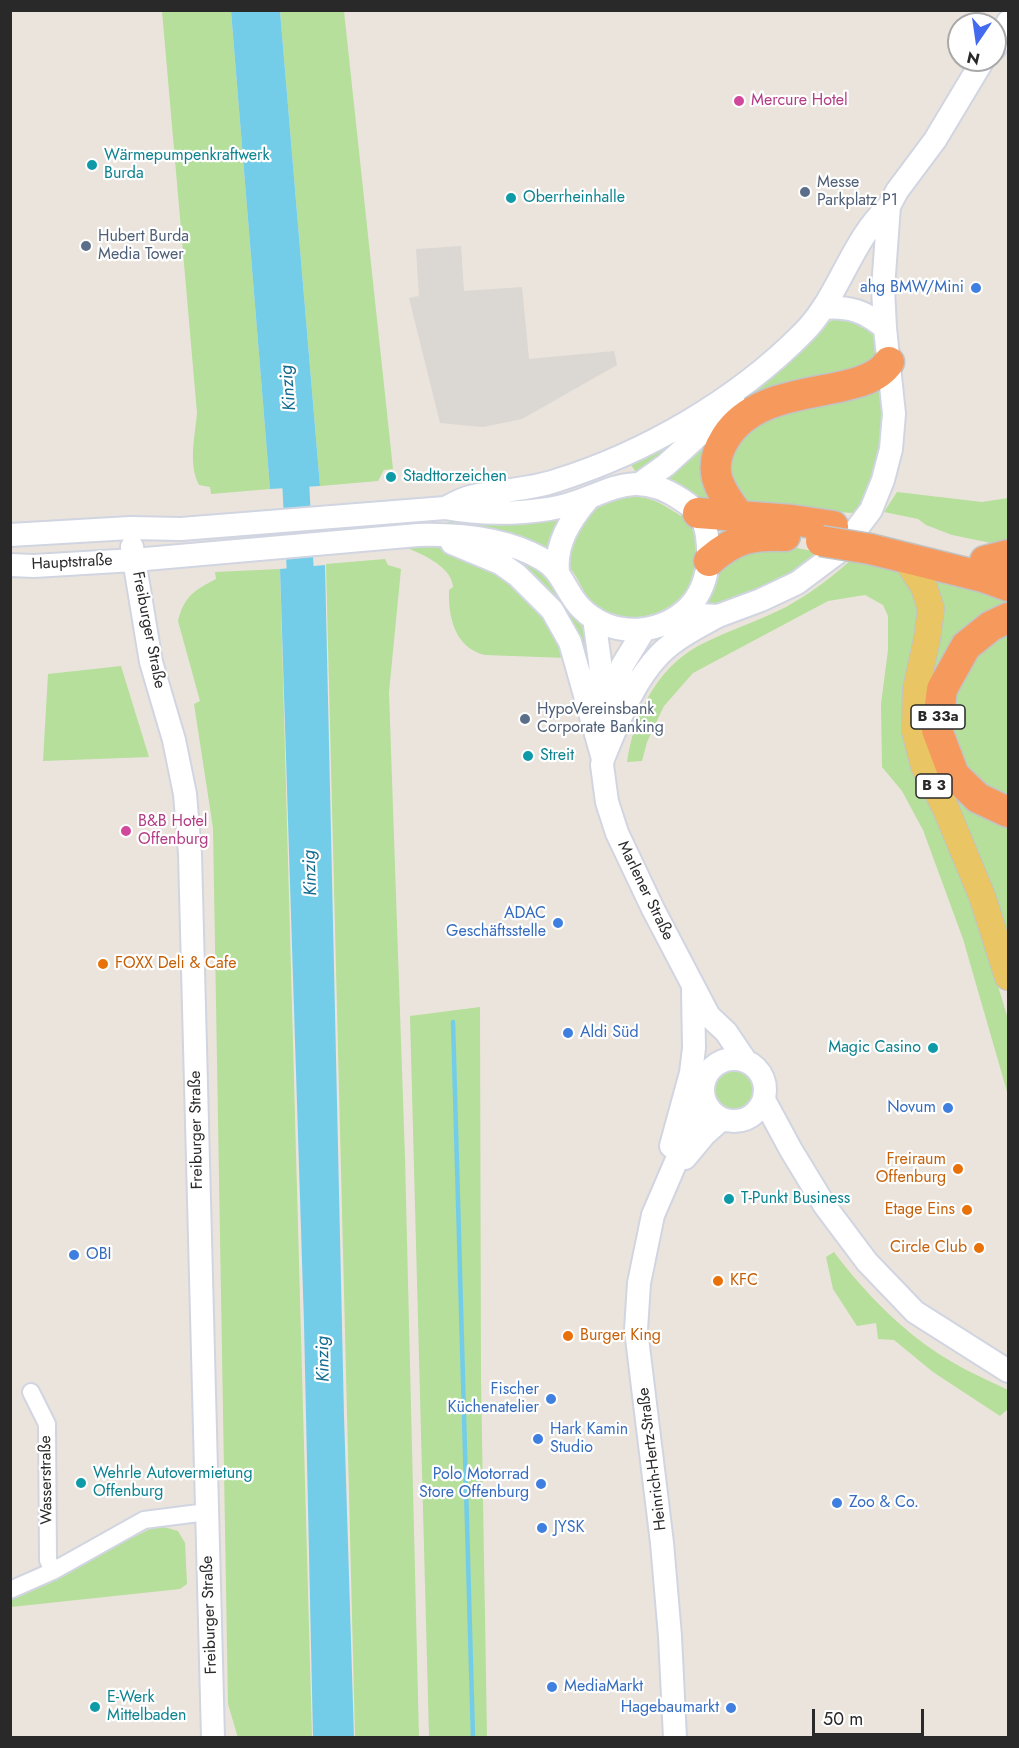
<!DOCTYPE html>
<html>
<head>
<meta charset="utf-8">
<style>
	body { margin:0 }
	#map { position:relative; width:1019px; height:1748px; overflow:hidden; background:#ebe4dc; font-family:Jost,sans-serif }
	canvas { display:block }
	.frame { position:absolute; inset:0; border:12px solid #292929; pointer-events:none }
	.north { position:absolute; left:947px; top:12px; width:60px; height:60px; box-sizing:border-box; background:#fff; border:2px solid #a9a9a9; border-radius:50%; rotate:193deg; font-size:16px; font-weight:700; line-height:24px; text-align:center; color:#292929 }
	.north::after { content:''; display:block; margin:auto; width:21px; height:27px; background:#446af0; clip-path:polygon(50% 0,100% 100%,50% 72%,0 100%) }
	.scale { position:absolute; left:812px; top:1709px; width:112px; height:27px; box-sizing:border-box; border:3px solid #292929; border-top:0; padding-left:8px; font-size:18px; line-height:21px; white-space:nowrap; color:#292929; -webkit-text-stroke:4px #fff; paint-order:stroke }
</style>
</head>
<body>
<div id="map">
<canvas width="1019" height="1748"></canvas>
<div class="frame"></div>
<div class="north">N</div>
<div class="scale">50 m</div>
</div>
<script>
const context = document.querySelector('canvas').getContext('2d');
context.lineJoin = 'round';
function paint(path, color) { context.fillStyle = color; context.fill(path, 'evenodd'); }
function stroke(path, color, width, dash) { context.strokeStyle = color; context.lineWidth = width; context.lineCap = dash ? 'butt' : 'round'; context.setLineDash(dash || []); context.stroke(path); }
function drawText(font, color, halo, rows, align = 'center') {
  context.font = font + ' Jost,sans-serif'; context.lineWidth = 4.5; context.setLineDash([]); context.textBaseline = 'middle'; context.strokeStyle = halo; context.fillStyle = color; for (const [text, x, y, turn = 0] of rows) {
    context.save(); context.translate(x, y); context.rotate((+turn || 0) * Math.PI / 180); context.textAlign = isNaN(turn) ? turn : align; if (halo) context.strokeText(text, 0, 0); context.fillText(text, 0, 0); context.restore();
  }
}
paint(new Path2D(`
	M162,11H231L270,489L211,494L210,487L199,485C188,464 195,436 197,413Z
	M280,11H344L393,469L384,470L378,481L320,486Z
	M836,318L869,324L881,344L875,366L745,408L721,504C696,501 685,486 663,477L789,356L822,326Z
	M885,380C886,418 885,459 868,494C864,501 858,507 854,513L771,509L747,503L732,491L726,456L752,421Z
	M718,405L651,470L636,472L627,459Z
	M897,492L982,502L1008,498V543L996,544L952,535L926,525L918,519L884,512Z
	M634,496C664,499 671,514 697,523C697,536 701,552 698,565C689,610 633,633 596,605C585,597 582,586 575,575C572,570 567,565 563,561C583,522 586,503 634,496Z
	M566,518L549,551L448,525V522Z
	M415,545L439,547L498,567L540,605L567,658L485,655C455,648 448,617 449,590L453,587C452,566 419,552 401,546Z
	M782,545L822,553C791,580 747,600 705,607L719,571L737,555Z
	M502,554L536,568L544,575L569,613L583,627L589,641L592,656H582Z
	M855,556L905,572L917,586L935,808L980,926L1008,1019V1095L963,939L923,830L902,791L882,767L881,704L888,650V616L883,605L865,595L828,601L693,673L664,706L647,742L642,761L627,762C634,716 655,670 698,646C726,631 757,622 786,607C811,593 834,576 855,556Z
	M385,559L388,565L401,569L389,692L405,1158L419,1738L355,1737L326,564Z
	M280,569L312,1737L238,1738L228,1704L213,828L194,704L200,701L178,621C184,596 195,590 216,579L215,572Z
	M923,569L1008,594V602L984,618L931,732L1008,825V946L928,747Z
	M1008,633V801L967,777L945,712L971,655Z
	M121,666L149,757L43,761L48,674Z
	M480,1007L481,1378L487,1737H429L410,1016Z
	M712 1090a23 23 0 1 1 46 0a23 23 0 1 1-46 0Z
	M834,1252C863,1291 905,1334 947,1359C966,1371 988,1380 1008,1390V1409L1000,1416L933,1372L894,1340L878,1339L876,1323L857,1326L833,1289L826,1257Z
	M164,1527L178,1531L185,1543L187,1584L180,1589L11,1607V1597L150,1529Z`), '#b5df9b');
paint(new Path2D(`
	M461,246L464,291L522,287L529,359L614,351L617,365L522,419L483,427L440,423L409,298L419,296L416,249Z`), '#dbd7d3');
paint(new Path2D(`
	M231,11H280L320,486L270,489Z
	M325,565L344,1415L354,1738L313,1737L304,1324L280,569Z`), '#74cde8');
stroke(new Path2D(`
	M453,1022L473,1738`), '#74cde8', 4.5);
stroke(new Path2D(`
	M294,452L302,603`), '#74cde8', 27);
const street = new Path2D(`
	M31,1392L47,1424L48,1560L53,1571
	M10,1590L53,1571L144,1520L207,1512`);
const secondary = new Path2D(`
	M995,48L1008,22
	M823,308C850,306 864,311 885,328
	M641,483L666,465L734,403
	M445,508C453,504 462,499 470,497C498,490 528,490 555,481C645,453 737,400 803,333C840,296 850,241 889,206
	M10,535L130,528L181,529L445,508C478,514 516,514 549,509C603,501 627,463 682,500C696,509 705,519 707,536C710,559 708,582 694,601C667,636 612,640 581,608C566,593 562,570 542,559C505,538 460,534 418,535L134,560L34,566L10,565
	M452,543L500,563L517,575L552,610L570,642L603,759
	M132,547L151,662L174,740L185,794L190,854L213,1738
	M558,572C555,544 570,520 588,499
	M682,614L718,616L761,600L797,583L837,553L852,535L871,510L883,480L891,449L894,414L885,328L883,288L889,206L897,191L935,140L983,60
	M718,616C698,627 676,638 660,654C632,683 618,723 603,759L602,765L607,802L617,833L653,909L709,1016L726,1032L745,1060
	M594,618L600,662L602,689L596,723
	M615,714L622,666L644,630
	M703 1090a31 31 0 1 1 62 0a31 31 0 1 1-62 0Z
	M764,1100L791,1150L825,1206L867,1262L915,1312L1008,1371
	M671,1146L691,1073L694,1048L693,990
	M685,1158L705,1134L722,1119
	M675,1738L670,1636L662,1543L636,1330L639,1283L653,1215L703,1099`);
const primary = new Path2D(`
	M905,558L924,587L931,609L927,639L916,689L915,731L924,766L946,809L982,896L1008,977`);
const highway = new Path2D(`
	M698,513L792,520L833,526
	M739,516C719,488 705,470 726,437C764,378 863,402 889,362
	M870,549L983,577L1008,586
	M709,561C735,538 751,535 785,536
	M985,561L1008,555
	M1008,618L991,626L966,646L942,689L937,730L954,775L978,798L1008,812`);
stroke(street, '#d1d5e1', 20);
stroke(secondary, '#d1d5e1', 26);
stroke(primary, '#c3c3c3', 28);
stroke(highway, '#c3c3c3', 33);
stroke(street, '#fff', 16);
stroke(secondary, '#fff', 22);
stroke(primary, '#e9c563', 26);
stroke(highway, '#f5995d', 30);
const highwayBridge = new Path2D(`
	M821,541L870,549`);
stroke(highwayBridge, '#c3c3c3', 33, []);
stroke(highwayBridge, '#f5995d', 30);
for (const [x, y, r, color] of [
	[739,101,6,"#d1479c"],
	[92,165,6,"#0f9aa8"],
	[805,192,6,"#5c6f8a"],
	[511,198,6,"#0f9aa8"],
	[86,246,6,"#5c6f8a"],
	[976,288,6,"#3f7fe0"],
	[391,477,6,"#0f9aa8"],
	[525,719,6,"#5c6f8a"],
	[528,756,6,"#0f9aa8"],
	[126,831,6,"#d1479c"],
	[558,923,6,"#3f7fe0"],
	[103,964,6,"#e8710a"],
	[568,1033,6,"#3f7fe0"],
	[933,1048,6,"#0f9aa8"],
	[948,1108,6,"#3f7fe0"],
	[958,1169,6,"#e8710a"],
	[729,1199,6,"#0f9aa8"],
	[967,1210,6,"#e8710a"],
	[979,1248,6,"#e8710a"],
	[74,1255,6,"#3f7fe0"],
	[718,1281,6,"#e8710a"],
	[568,1336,6,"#e8710a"],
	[551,1399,6,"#3f7fe0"],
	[538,1439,6,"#3f7fe0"],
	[81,1483,6,"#0f9aa8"],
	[541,1484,6,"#3f7fe0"],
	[837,1503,6,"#3f7fe0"],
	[542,1528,6,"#3f7fe0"],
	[552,1687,6,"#3f7fe0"],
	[95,1707,6,"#0f9aa8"],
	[731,1708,6,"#3f7fe0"]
]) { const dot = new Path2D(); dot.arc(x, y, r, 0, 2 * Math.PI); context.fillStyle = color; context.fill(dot); stroke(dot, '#fff', 2); }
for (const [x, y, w] of [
	[938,717,54],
	[934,786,36]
]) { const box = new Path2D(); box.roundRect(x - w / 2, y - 12, w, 24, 4.5); context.fillStyle = '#fff'; context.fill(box); stroke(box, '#292929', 1.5); }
drawText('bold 15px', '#292929', null, [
	["B 33a",938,717],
	["B 3",934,786]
]);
drawText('16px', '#b23c85', '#fff', [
	["Mercure Hotel",751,101],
	["B&B Hotel",138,822],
	["Offenburg",138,840]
], 'left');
drawText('16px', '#0d838f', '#fff', [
	["Wärmepumpenkraftwerk",104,156],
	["Burda",104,174],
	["Oberrheinhalle",523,198],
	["Stadttorzeichen",403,477],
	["Streit",540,756],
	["Magic Casino",921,1048,"right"],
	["T-Punkt Business",741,1199],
	["Wehrle Autovermietung",93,1474],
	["Offenburg",93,1492],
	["E-Werk",107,1698],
	["Mittelbaden",107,1716]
], 'left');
drawText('16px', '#4e5e75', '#fff', [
	["Messe",817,183],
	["Parkplatz P1",817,201],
	["Hubert Burda",98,237],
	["Media Tower",98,255],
	["HypoVereinsbank",537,710],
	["Corporate Banking",537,728]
], 'left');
drawText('16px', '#366cbe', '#fff', [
	["ahg BMW/Mini",964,288],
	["ADAC",546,914],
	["Geschäftsstelle",546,932],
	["Aldi Süd",580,1033,"left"],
	["Novum",936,1108],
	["OBI",86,1255,"left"],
	["Fischer",539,1390],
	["Küchenatelier",539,1408],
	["Hark Kamin",550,1430,"left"],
	["Studio",550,1448,"left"],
	["Polo Motorrad",529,1475],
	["Store Offenburg",529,1493],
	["Zoo & Co.",849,1503,"left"],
	["JYSK",554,1528,"left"],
	["MediaMarkt",564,1687,"left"],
	["Hagebaumarkt",719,1708]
], 'right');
drawText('16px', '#292929', '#fff', [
	["Hauptstraße",72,563,-3],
	["Freiburger Straße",148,630,79],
	["Marlener Straße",645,891,64],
	["Freiburger Straße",197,1130,-91],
	["Heinrich-Hertz-Straße",653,1459,-97],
	["Wasserstraße",47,1480,-91],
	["Freiburger Straße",210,1615,-92]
]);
drawText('16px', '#c56008', '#fff', [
	["FOXX Deli & Cafe",115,964],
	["Freiraum",946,1160,"right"],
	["Offenburg",946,1178,"right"],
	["Etage Eins",955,1210,"right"],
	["Circle Club",967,1248,"right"],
	["KFC",730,1281],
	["Burger King",580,1336]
], 'left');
drawText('italic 18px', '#146c92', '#fff', [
	["Kinzig",289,388,-95],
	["Kinzig",311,873,-92],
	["Kinzig",324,1359,-91]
]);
</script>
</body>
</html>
